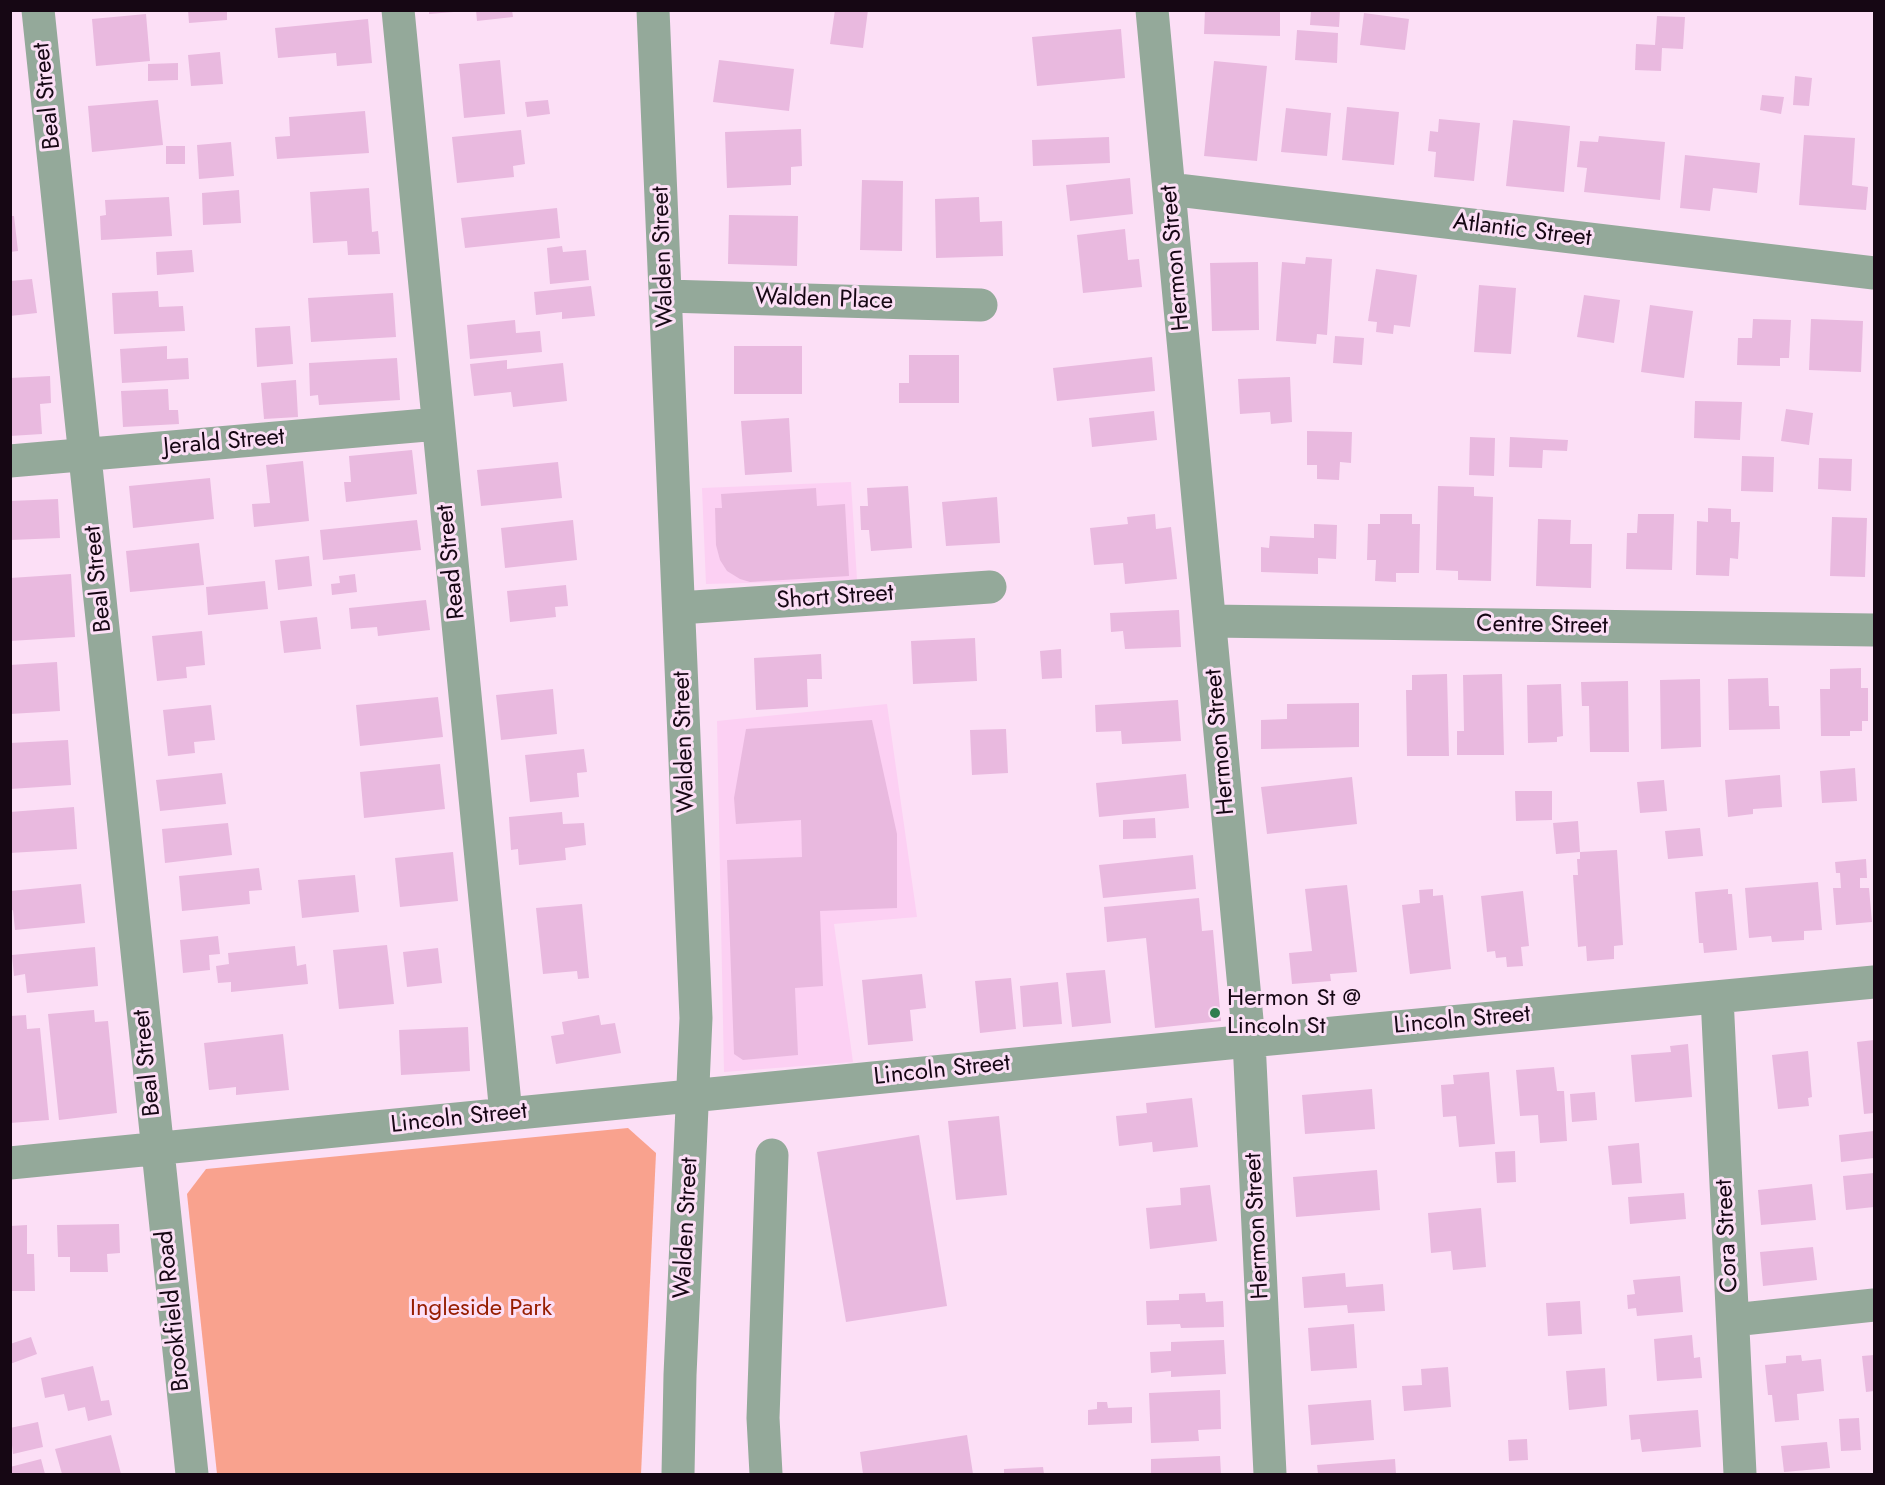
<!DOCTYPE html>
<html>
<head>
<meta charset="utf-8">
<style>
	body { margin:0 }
	#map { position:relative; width:1885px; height:1485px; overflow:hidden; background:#fcdff6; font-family:Jost,sans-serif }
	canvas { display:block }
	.frame { position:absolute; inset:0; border:12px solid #160714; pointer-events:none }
</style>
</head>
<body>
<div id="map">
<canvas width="1885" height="1485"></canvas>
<div class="frame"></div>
</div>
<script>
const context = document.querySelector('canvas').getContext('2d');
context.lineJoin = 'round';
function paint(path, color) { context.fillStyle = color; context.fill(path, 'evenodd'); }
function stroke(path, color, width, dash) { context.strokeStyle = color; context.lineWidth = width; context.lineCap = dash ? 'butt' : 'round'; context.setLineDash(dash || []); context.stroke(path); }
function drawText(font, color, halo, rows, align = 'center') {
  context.font = font + ' Jost,sans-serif'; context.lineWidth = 6; context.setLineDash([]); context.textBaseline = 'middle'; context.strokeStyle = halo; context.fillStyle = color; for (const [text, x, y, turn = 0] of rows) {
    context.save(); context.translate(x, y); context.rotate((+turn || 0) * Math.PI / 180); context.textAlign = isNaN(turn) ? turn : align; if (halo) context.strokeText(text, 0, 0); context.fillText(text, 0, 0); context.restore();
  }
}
paint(new Path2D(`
	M851,482L857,580L706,584L702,488Z
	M887,704L917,917L834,924L853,1062L724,1072L717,721Z`), '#fcd0f3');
paint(new Path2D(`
	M628,1128L656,1153L641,1474H217L187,1194L206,1169Z`), '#f9a28e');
paint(new Path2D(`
	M188,10H227V20L189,23Z
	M429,10H454V12L429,14Z
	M476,10H512L513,17L477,21Z
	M835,10H868L863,48L830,44Z
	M1205,10H1280V36L1204,34Z
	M1311,10H1340L1339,27L1310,25Z
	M1364,13L1409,19L1405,50L1360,45Z
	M146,14L150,61L96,66L92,19Z
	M1657,16L1685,17L1683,49L1662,48L1661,71L1635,70L1636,44L1655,45Z
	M368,19L372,63L337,66L336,53L278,58L275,28Z
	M1121,29L1125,78L1037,86L1032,37Z
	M1297,30L1338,33L1337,63L1295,60Z
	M220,52L223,84L191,86L188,55Z
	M500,60L505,114L464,118L459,64Z
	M719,60L794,69L789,111L713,102Z
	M1214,61L1267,66L1257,161L1204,156Z
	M178,63V80L148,81V64Z
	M1795,76L1812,78L1809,106L1793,105Z
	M1762,95L1784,97L1781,114L1760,110Z
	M158,100L163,145L92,152L88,106Z
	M548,100L550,114L527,117L525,102Z
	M1347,107L1399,112L1394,165L1342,160Z
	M1286,108L1331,113L1327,156L1281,152Z
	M365,111L369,153L277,159L275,137L290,136L289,117Z
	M1439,119L1480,123L1474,181L1434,177L1436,152L1428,151L1430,131L1438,132Z
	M1513,120L1570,126L1564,192L1506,186Z
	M801,129L802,166L791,167V185L727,188L725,132Z
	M521,130L525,164L513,166L514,177L457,183L452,137Z
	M1804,135L1855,138L1852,185L1868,187L1866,210L1799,205Z
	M1599,136L1665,142L1660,200L1584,192L1587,168L1577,167L1580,141L1598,142Z
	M1109,137L1110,163L1033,166L1032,140Z
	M231,142L234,176L199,179L197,145Z
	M166,146H185V164H166Z
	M1685,155L1760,163L1757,193L1713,188L1710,211L1680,208Z
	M1130,178L1133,214L1070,221L1066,185Z
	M862,180L903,181L902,251L860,250Z
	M369,188L372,232L378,231L380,254L348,255L347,241L313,243L310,192Z
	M239,190L241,223L203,225L202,193Z
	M169,197L172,236L101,240L100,216L106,215L105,200Z
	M979,197L980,222L1002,221L1003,256L936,258L935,199Z
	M557,208L560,238L465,248L461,218Z
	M729,215L798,216L797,266L728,264Z
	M10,216H14L18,251L10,252Z
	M1125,229L1128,260L1139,259L1142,287L1083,293L1077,235Z
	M562,246L563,252L586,250L589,280L550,284L547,248Z
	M192,250L194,272L157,275L156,252Z
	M1306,257L1332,259L1327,335L1317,334L1316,344L1276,341L1282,262L1305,264Z
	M1258,262L1259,330L1212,331L1210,263Z
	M1376,269L1417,275L1410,327L1394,325L1393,334L1376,332L1377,322L1368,321Z
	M32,279L37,313L10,316V281Z
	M1479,285L1516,288L1511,354L1474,352Z
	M591,286L595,316L562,319V312L536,315L534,292Z
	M158,291L159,307L183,306L185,331L114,334L112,293Z
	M393,293L396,337L311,342L308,298Z
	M1584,295L1620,300L1614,343L1577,337Z
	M1650,305L1693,311L1684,378L1641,372Z
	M1753,319L1791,320L1789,358H1780V366L1737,365L1738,338H1752Z
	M1811,319L1863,321L1861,372L1809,370Z
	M515,320L516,333L540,331L542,352L470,359L467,325Z
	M290,326L293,364L257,367L255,328Z
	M1335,336L1364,338L1362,365L1333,363Z
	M167,346V359L188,358L189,379L122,383L120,349Z
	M734,346H802V394H734Z
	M909,355H959V403H899V383H909Z
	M1152,357L1155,391L1057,401L1053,368Z
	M397,358L400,400L319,405L318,395L310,396L309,363Z
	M507,360V369L563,363L567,401L513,407L511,392L474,396L470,364Z
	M50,376L51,403L40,404L42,434L10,436V378Z
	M1290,377L1292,422L1271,424L1270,412L1240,414L1238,379Z
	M296,380L298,417L264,419L261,383Z
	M168,389L169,410H178L179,424L123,427L121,391Z
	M1695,401L1742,402L1740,440L1694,438Z
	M1786,409L1813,413L1809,445L1781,441Z
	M1154,411L1157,440L1092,447L1089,418Z
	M789,418L792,472L745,475L741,421Z
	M1307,431L1352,432L1351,463L1340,462L1339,480L1317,479V465H1307Z
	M1470,437L1495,438L1494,476L1469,475Z
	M1510,437L1568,440L1567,451L1543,450L1542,468L1509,467Z
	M412,450L417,494L346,502L344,482H351L349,456Z
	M1742,456L1774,457L1773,492L1741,491Z
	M1819,458L1852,459L1851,491L1818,489Z
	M303,461L309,521L254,527L252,504L270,503L266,465Z
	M558,462L562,498L481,506L477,470Z
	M210,478L214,519L133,528L129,486Z
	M908,486L912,548L871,551L869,530H861L860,506H868L867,488Z
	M1438,486L1474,487V496L1493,497L1491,581L1458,580V571L1436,570Z
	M816,488L817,506L845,504L849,576L750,582L740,579L727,571L720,560L716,545L715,508H722L721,494Z
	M997,497L1000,543L946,546L942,502Z
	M58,499L60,538L10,540V501Z
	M1708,508L1731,509V522H1740L1738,559L1730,558L1729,576L1696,575L1697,521L1708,522Z
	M1155,514L1156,529L1171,527L1177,579L1125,584L1123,563L1094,565L1090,528L1128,524L1127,517Z
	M1380,514H1412V524H1420L1419,573H1396V582L1375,581L1376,560H1367L1368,524H1380Z
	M1638,514H1674L1672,570L1626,569L1627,533H1637Z
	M1832,517L1867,518L1865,577L1830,576Z
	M1538,519L1571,520L1570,544H1592L1591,588L1536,586Z
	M417,520L421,550L323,560L320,530Z
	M573,520L577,560L505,568L501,528Z
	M1314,524L1337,525L1336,559L1318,558V574L1261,572V547L1269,548L1270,536L1314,538Z
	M199,543L204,585L130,592L126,551Z
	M309,556L312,586L278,590L275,560Z
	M71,574L75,637L10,641V578Z
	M355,574L357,592L332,595L331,584L340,583L339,576Z
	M265,581L268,609L208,615L206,587Z
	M566,585L568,606L555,607L556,617L510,622L507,591Z
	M426,600L430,630L378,636L377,627L351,629L349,608Z
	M1179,610L1181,647L1125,649L1123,631L1111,632L1110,613Z
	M317,617L321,649L284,653L280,621Z
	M202,631L205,665L186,667L187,678L157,681L152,636Z
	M975,638L977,681L913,684L911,641Z
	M1061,649L1062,678L1042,679L1040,651Z
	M821,654L822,679H807L808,707L756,710L754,658Z
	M57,662L60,711L10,714V665Z
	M1861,668V688H1868V721H1862V731H1850V736H1821L1820,689H1830V669Z
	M1447,674L1449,756H1407L1406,690H1412V675Z
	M1502,674L1504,755H1457V731H1464L1463,675Z
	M1768,678L1769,706H1779L1780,729L1729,730L1728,679Z
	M1700,679L1701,747L1661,749L1660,680Z
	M1628,681L1629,752H1590L1589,706H1582L1581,682Z
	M1561,684L1563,736L1557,737V742L1528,743L1527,685Z
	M553,689L557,734L501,740L496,695Z
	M438,697L443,737L360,746L356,705Z
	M1178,700L1181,741L1122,744L1121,731L1096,732L1095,705Z
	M1359,703V747L1261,749V720L1287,719V704Z
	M211,705L215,740L194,742L195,753L168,756L163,710Z
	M872,720L897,834V908L820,911L823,986L795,988L798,1055L743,1060L734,1054L727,860L802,857L801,820L736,824L734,798L746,729Z
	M1006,729L1008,773L972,775L970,730Z
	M68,740L71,785L10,789V743Z
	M584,749L587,772L577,773L579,797L530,802L525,755Z
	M440,764L445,809L364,818L360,772Z
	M1855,768L1857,801L1822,803L1820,771Z
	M222,773L226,804L160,811L156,780Z
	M1186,774L1189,808L1099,817L1096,783Z
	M1780,775L1782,807L1753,809V814L1728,817L1725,780Z
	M1352,777L1357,824L1267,834L1261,787Z
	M1664,780L1667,811L1640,813L1637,782Z
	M1515,791H1552V820L1516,821Z
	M74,807L77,849L10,853V812Z
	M562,812L563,824L584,823L586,845L565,848L566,860L519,865L518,849L511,850L509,817Z
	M1155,818L1156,838L1123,839V820Z
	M1578,821L1580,852L1617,850L1623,945L1614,946V959L1587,961L1586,946L1578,947L1573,875H1578L1577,859H1580V852L1556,854L1553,823Z
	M228,823L232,855L165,863L162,829Z
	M1700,828L1703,856L1668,859L1665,831Z
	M453,852L458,901L400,907L395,858Z
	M1193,855L1196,889L1103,898L1099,865Z
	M1866,859L1867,878H1860V888H1869L1872,922L1836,925L1833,888H1841L1840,873H1836L1835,862Z
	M259,868L262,890L249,891L250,904L182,911L179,876Z
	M355,875L359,912L302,918L298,880Z
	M1818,882L1822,930L1804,931V940L1772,942L1771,936L1749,938L1745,888Z
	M81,884L85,923L15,930L13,910L10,911V891Z
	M1347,885L1357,972L1330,974L1331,981L1292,984L1289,953L1312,951L1305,889Z
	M1433,889V896L1443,895L1451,969L1410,974L1402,905L1420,903L1419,890Z
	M1728,889V894H1732L1737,950L1704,953L1703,943H1699L1695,892Z
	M1523,891L1529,946L1521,947L1523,966L1507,967L1506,957L1496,958L1495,951L1487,952L1481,896Z
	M1199,898L1202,931L1213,930L1221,1021L1155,1028L1146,938L1107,942L1104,907Z
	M582,904L589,978L578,979L577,971L543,974L536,908Z
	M218,936L220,954L209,955L210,970L183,973L180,940Z
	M387,945L394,1004L339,1009L333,950Z
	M295,946L297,966L306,964L308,984L231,992V982L218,983L216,966L229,964L228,953Z
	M95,947L98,986L27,993L25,974L14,976L12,955Z
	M438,948L442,983L407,987L403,952Z
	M1105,970L1111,1023L1072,1027L1066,973Z
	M922,974L926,1008L910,1010L913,1041L868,1045L862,980Z
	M1011,978L1016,1029L980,1033L975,981Z
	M1058,982L1062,1024L1023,1027L1020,986Z
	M94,1010L95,1022L108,1021L117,1113L59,1120L48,1014Z
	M26,1015L27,1029L40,1028L49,1120L10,1123V1016Z
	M599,1015L601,1025L615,1023L621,1053L556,1064L551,1036L564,1034L562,1022Z
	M468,1027L470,1071L401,1075L399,1030Z
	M283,1034L289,1090L236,1095V1087L209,1090L204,1043Z
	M1874,1040V1113L1864,1114L1857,1042Z
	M1688,1044L1692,1097L1635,1102L1631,1055L1671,1052L1670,1046Z
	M1808,1051L1812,1097L1808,1098L1809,1106L1778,1109L1772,1055Z
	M1554,1067L1557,1091H1564L1567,1141L1540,1143L1538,1115L1520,1116L1516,1070Z
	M1489,1072L1495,1144L1459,1147L1456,1116L1443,1117L1441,1085L1454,1084L1453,1075Z
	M1372,1089L1375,1129L1305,1134L1302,1095Z
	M1595,1092L1597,1120L1572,1122L1570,1094Z
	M1192,1098L1198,1147L1153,1152L1152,1142L1119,1146L1116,1116L1147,1113L1146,1103Z
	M999,1116L1007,1195L956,1200L948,1121Z
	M1874,1131V1158L1841,1162L1839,1135Z
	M919,1135L947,1306L846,1322L817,1152Z
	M1639,1143L1642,1183L1612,1185L1608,1146Z
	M1515,1151L1516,1182L1497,1183L1495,1152Z
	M1377,1170L1380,1210L1296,1217L1293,1177Z
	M1874,1173V1207L1846,1210L1843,1176Z
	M1812,1184L1816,1220L1761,1225L1758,1190Z
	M1210,1185L1217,1241L1150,1249L1146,1208L1181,1205L1180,1188Z
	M1684,1193L1686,1219L1630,1224L1628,1197Z
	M1481,1208L1486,1267L1453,1270L1451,1251L1431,1253L1428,1213Z
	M119,1224L120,1253L107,1254L108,1272H70V1257H58L57,1225Z
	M27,1225V1254H34L35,1291H10V1226Z
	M1813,1247L1817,1280L1763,1286L1760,1252Z
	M1345,1273L1346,1287L1383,1284L1385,1311L1348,1313L1347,1305L1304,1308L1302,1277Z
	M1680,1276L1683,1312L1637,1316L1636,1308L1628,1309L1627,1295L1635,1294L1633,1280Z
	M1205,1293L1206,1302L1223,1301L1224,1327L1181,1328L1180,1324L1147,1325L1146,1301L1179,1300V1294Z
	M1580,1301L1582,1334L1548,1336L1546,1303Z
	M1354,1324L1357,1368L1311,1371L1308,1328Z
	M1692,1335L1694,1358L1700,1357L1702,1378L1657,1381L1654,1339Z
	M31,1337L37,1354L10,1364V1344Z
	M1224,1340L1226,1374L1171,1377V1371L1151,1373L1150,1352L1171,1351V1342Z
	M1801,1355L1802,1361L1821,1359L1824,1391L1797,1394L1799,1420L1775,1422L1772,1395H1768L1765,1365L1786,1363V1356Z
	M1874,1355V1391L1866,1392L1862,1356Z
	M93,1366L101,1401L109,1400L112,1415L88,1421L85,1407L68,1411L64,1394L45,1398L41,1378Z
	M1448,1367L1451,1407L1404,1411L1402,1386L1422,1385L1421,1369Z
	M1605,1368L1607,1406L1569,1410L1566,1371Z
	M1220,1390L1221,1429L1198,1430L1199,1441L1151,1443L1149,1393Z
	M1371,1400L1374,1440L1311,1445L1308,1405Z
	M1097,1402H1107L1108,1408L1132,1407V1423L1088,1425V1410L1097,1409Z
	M1698,1410L1701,1447L1642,1452L1640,1439L1631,1440L1629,1415Z
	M1859,1418L1861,1450L1841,1451L1839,1419Z
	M38,1422L43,1447L13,1454L10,1428Z
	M111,1435L121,1474H62L55,1449Z
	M967,1435L973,1474H863L860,1452Z
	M1527,1439L1528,1460L1509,1461L1508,1440Z
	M1827,1442L1830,1468L1784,1472L1781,1446Z
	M1220,1456L1221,1474H1151V1459Z
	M41,1459L45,1474H12L10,1467Z
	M1395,1459L1396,1474H1318L1317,1465Z
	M1043,1467L1044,1474H1004V1469Z`), '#e9b9df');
stroke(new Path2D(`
	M38,10L192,1474
	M398,10L506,1114
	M653,10L696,1018L680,1375L678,1474
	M1152,10L1249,1041L1270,1474
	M1169,189L1874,273
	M666,296L981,305
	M10,461L438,424
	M679,608L990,587
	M1210,621L1874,630
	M1717,997L1740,1474
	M10,1163L1249,1041L1874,982
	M1733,1320L1874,1305
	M766,1474L763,1418L772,1155`), '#94a99a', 33);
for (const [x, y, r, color] of [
	[1215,1013,6,"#307e4e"]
]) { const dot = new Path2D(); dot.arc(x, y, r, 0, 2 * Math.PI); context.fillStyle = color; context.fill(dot); stroke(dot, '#fcdff6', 2); }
drawText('24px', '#160714', '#fcdff6', [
	["Beal Street",48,96,-96],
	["Atlantic Street",1522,231,7],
	["Walden Street",664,257,-92],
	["Hermon Street",1176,258,-95],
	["Walden Place",824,300,2],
	["Jerald Street",224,443,-5],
	["Read Street",452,562,-96],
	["Beal Street",99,579,-96],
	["Short Street",835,598,-4],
	["Centre Street",1542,626,1],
	["Walden Street",685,742,-92],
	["Hermon Street",1221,742,-95],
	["Lincoln Street",1462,1021,-5],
	["Beal Street",148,1063,-96],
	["Lincoln Street",942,1071,-6],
	["Lincoln Street",459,1119,-6],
	["Hermon Street",1258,1226,-93],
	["Walden Street",687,1228,-87],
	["Cora Street",1728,1236,-93],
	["Brookfield Road",174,1311,-96]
]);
drawText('24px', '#160714', '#fcdff6', [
	["Hermon St @",1227,999],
	["Lincoln St",1227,1027]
], 'left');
drawText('24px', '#961d00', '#fcdff6', [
	["Ingleside Park",481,1309]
]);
</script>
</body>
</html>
